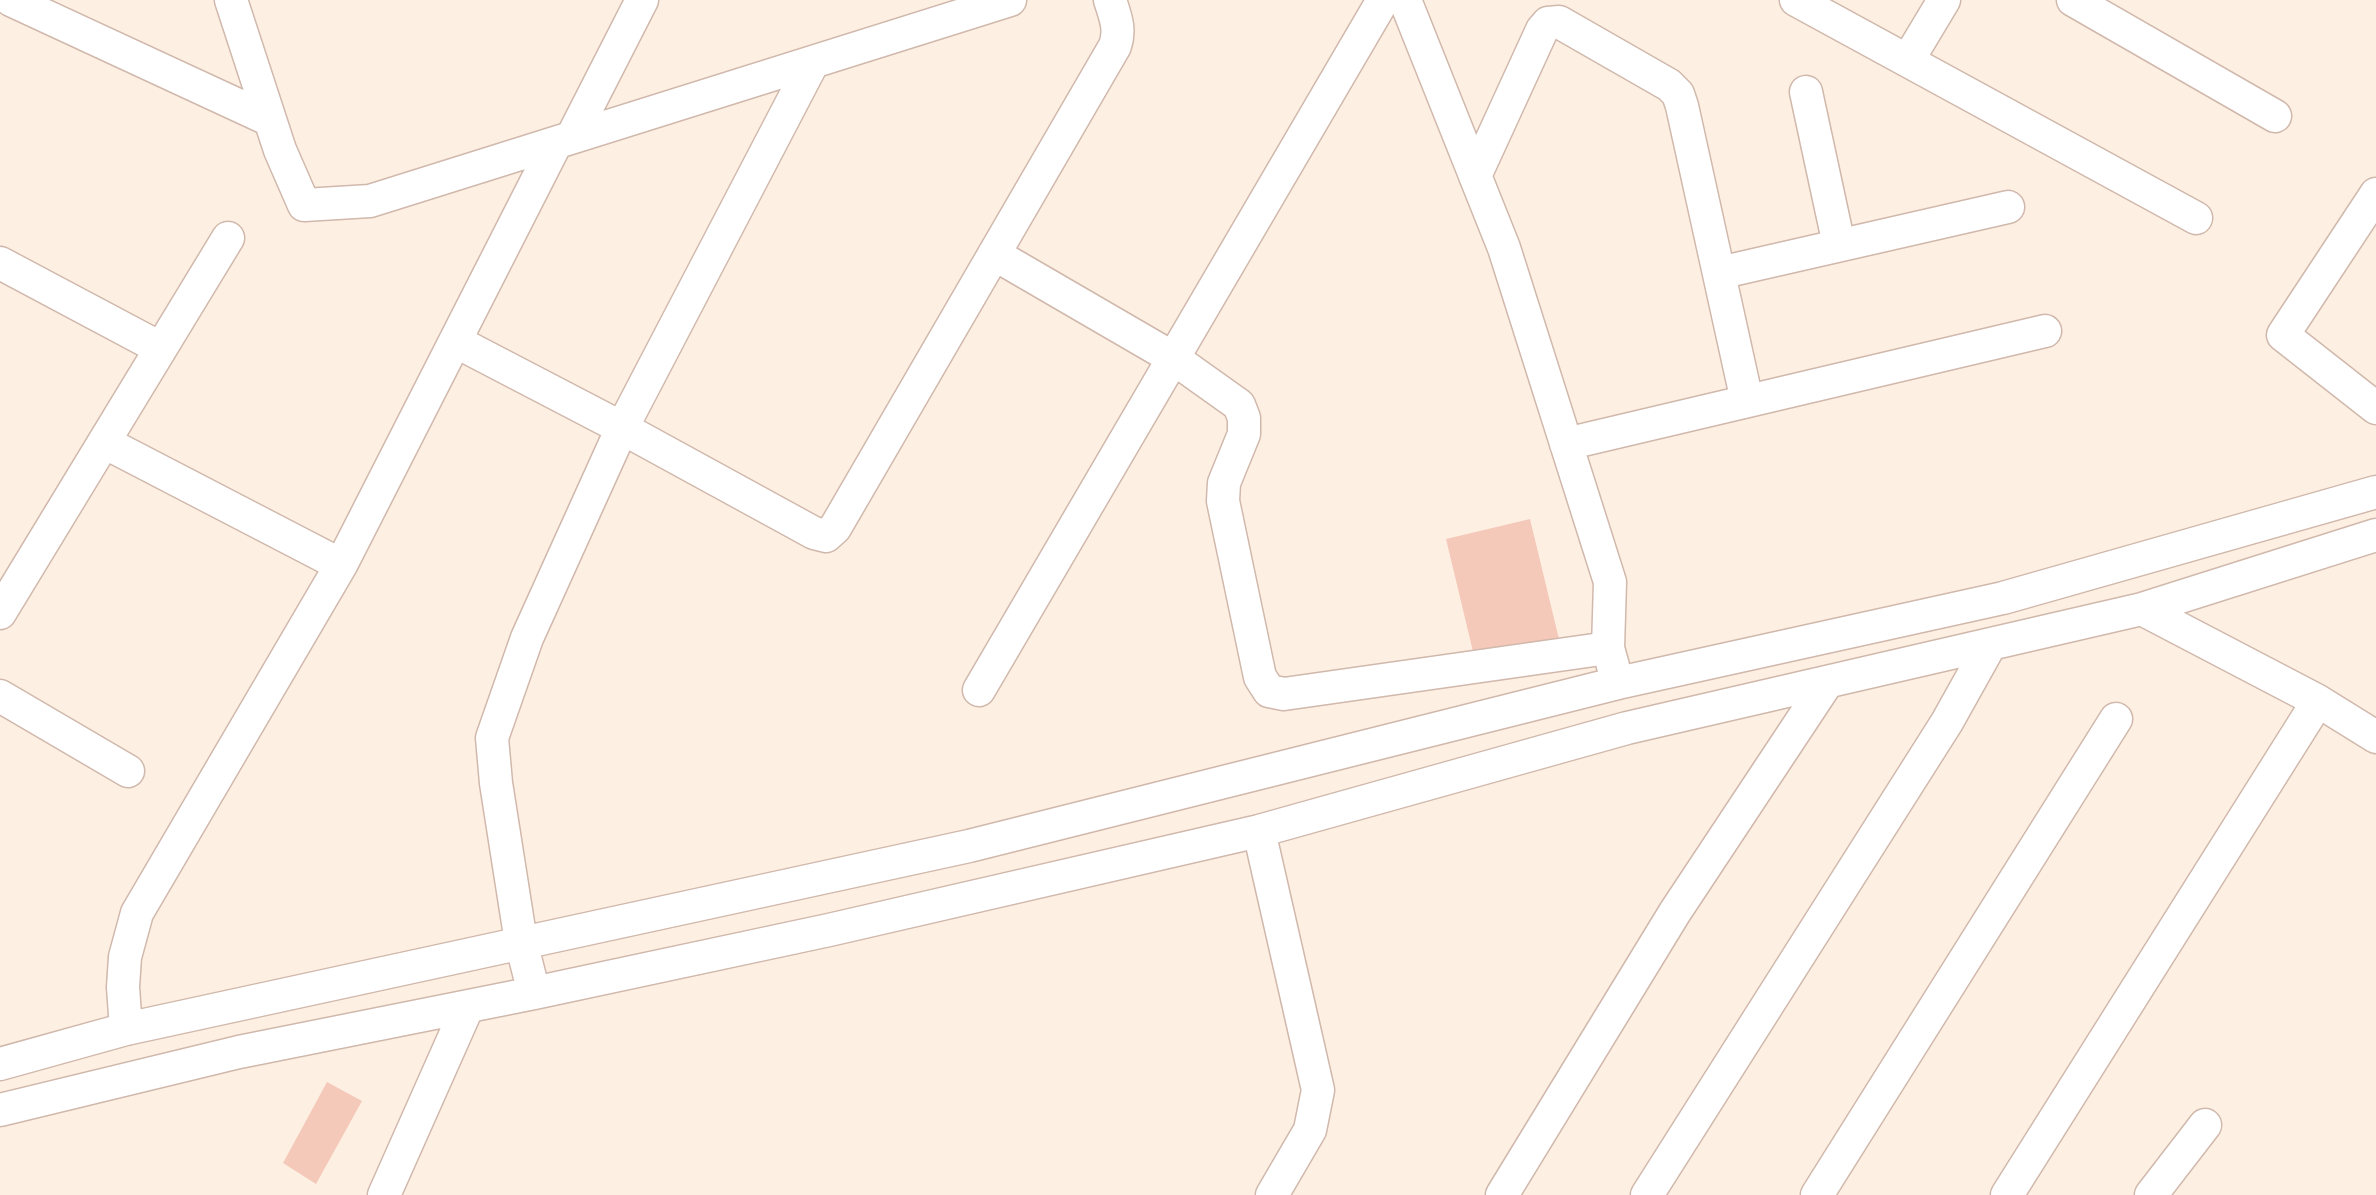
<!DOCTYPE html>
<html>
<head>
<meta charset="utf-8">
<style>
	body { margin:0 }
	canvas { display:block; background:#fdf0e3 }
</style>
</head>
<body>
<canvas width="2376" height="1195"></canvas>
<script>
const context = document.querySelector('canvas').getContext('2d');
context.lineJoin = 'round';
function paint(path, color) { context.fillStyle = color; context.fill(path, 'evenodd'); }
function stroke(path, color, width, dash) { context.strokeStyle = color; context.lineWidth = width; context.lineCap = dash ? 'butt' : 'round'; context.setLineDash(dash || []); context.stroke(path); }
paint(new Path2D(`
	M1530,519L1559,639L1475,660L1446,539Z
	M327,1082L362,1101L316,1184L283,1163Z`), '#f4c9ba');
const street = new Path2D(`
	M11,0L270,120
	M231,0L280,150L304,205L370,201L1010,0
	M1405,0L1504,248L1610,582L1608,648L1613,666
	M1796,0L2196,218
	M2073,0L2275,116
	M1908,60L1944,0
	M1806,92L1839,245
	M572,137L642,0
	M1475,176L1542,30L1548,23L1559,22L1669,85L1678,94L1682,106L1747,401
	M2376,194L2283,335L2376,408
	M994,254L1173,358L1239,405L1244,418V434L1224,483L1223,501L1260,677L1269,691L1284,694L1608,648
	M0,263L160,348
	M1719,273L2008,207
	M455,341L622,428L814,533L826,536L835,528L1115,46C1121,29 1115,16 1110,0
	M104,442L341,565
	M1566,444L2045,331
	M2142,609L2318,701L2376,737
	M0,613L228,238
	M979,690L1383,0
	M0,696L128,771
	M1259,831L1318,1090L1310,1130L1272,1195
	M534,993L521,942L496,783L492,738L527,638L622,428L813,62
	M126,1029L123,987L125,957L137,913L341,565L556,143
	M0,1064L126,1029L969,846L1618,683L2003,598L2376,492
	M0,1110L239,1052L534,993L829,930L1259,831L1627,728L2142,609L2376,535
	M384,1195L468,1006
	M1502,1195L1675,912L1826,684
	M1647,1195L1947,722L1990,645
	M1817,1195L2116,719
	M2007,1195L2318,701
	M2151,1195L2205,1125`);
stroke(street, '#d1b8ac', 35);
stroke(street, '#fff', 32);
</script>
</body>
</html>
